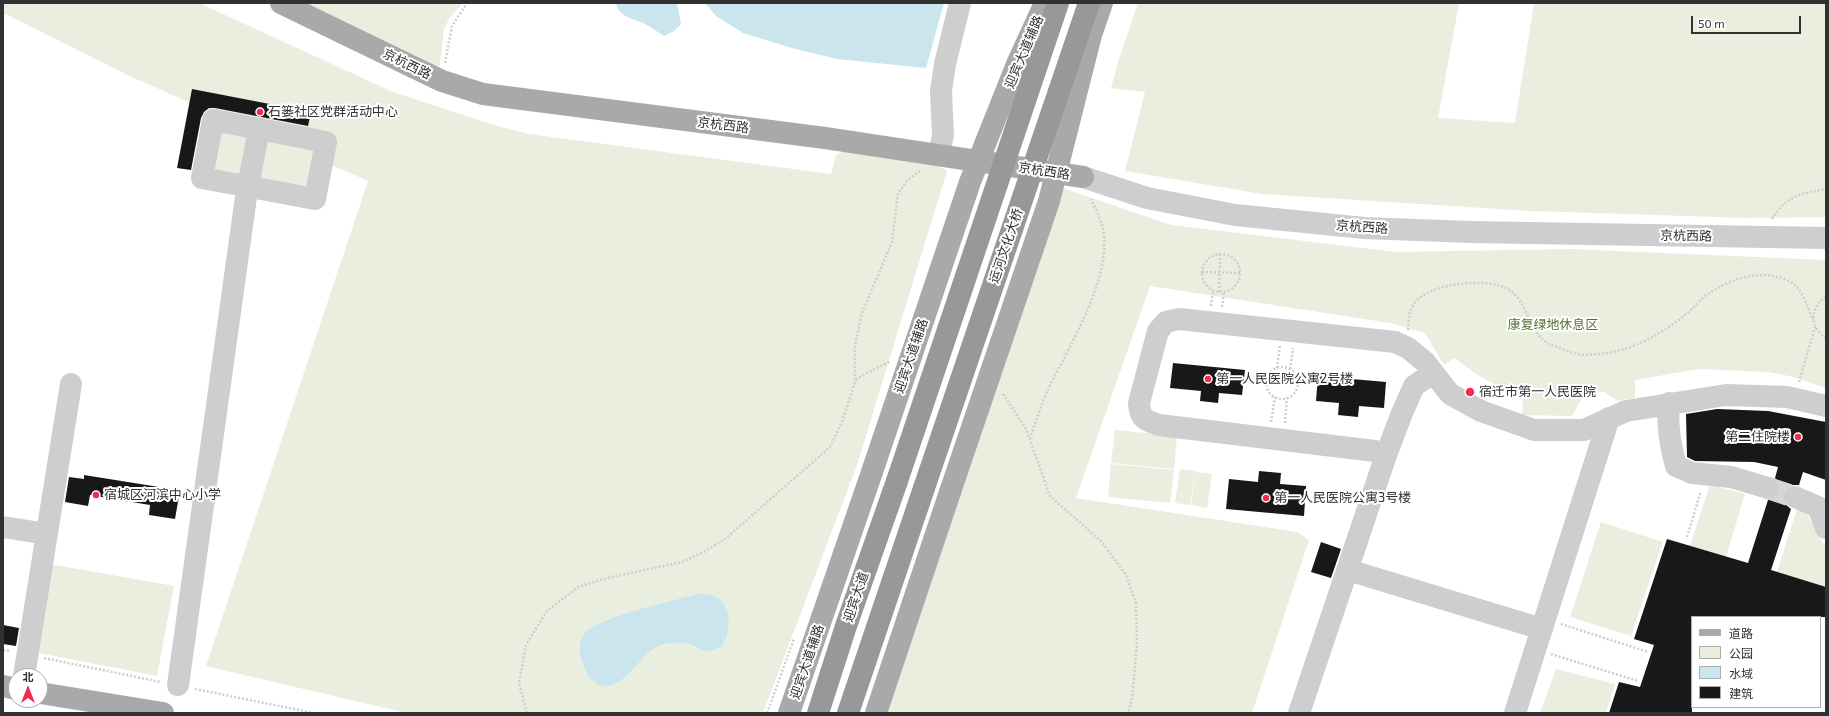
<!DOCTYPE html>
<html>
<head>
<meta charset="utf-8">
<style>
	body { margin:0 }
	#map { position:relative; width:1829px; height:716px; overflow:hidden; background:#fff; font-family:"Exo 2","Noto Sans SC",sans-serif }
	canvas { display:block }
	.frame { position:absolute; inset:0; border:4px solid #313131; pointer-events:none }
	.legend { position:absolute; left:1691px; top:616px; width:130px; height:92px; box-sizing:border-box; background:#fff; border:1px solid #adadad; margin:0; padding:5px 7px; list-style:none; font-size:12px; color:#313131 }
	.legend li { display:flex; align-items:center; gap:8px; height:20px }
	.legend b { width:20px; border:1px solid #adadad }
	.north { position:absolute; left:8px; top:668px; width:40px; height:40px; box-sizing:border-box; background:#fff; border:1px solid #adadad; border-radius:50%; rotate:0deg; font-size:11px; font-weight:700; line-height:16px; text-align:center; color:#313131 }
	.north::after { content:''; display:block; margin:auto; width:14px; height:18px; background:#ee2d51; clip-path:polygon(50% 0,100% 100%,50% 72%,0 100%) }
	.scale { position:absolute; left:1691px; top:16px; width:110px; height:18px; box-sizing:border-box; border:2px solid #313131; border-top:0; padding-left:5px; font-size:12px; line-height:14px; white-space:nowrap; color:#313131; -webkit-text-stroke:3px #fff; paint-order:stroke }
</style>
</head>
<body>
<div id="map">
<canvas width="1829" height="716"></canvas>
<div class="frame"></div>
<ul class="legend">
<li><b style="height:5px;background:#a9a9a9"></b>道路</li>
<li><b style="height:11px;background:#e9eedf"></b>公园</li>
<li><b style="height:11px;background:#cae5ee"></b>水域</li>
<li><b style="height:11px;background:#181818"></b>建筑</li>
</ul>
<div class="north">北</div>
<div class="scale">50 m</div>
</div>
<script>
const context = document.querySelector('canvas').getContext('2d');
context.lineJoin = 'round';
function paint(path, color) { context.fillStyle = color; context.fill(path, 'evenodd'); }
function stroke(path, color, width, dash) { context.strokeStyle = color; context.lineWidth = width; context.lineCap = dash ? 'butt' : 'round'; context.setLineDash(dash || []); context.stroke(path); }
function drawText(font, color, halo, rows, align = 'center') {
  context.font = font + ' "Exo 2","Noto Sans SC",sans-serif'; context.lineWidth = 4; context.setLineDash([]); context.textBaseline = 'middle'; context.strokeStyle = halo; context.fillStyle = color; for (const [text, x, y, turn = 0] of rows) {
    context.save(); context.translate(x, y); context.rotate((+turn || 0) * Math.PI / 180); context.textAlign = isNaN(turn) ? turn : align; if (halo) context.strokeText(text, 0, 0); context.fillText(text, 0, 0); context.restore();
  }
}
paint(new Path2D(`
	M3,3H199L393,92L497,126L529,134L831,174L836,156L846,149L937,165L947,171L857,465L763,713H406L206,666L368,181L320,160L314,190L258,182L266,138L272,139L125,74L3,13Z
	M297,3H463L449,19L444,29L439,71Z
	M1138,3H1459L1438,118L1515,123L1534,3H1826V217L1748,218L1531,211L1262,194L1125,171L1145,92L1111,88L1119,59Z
	M216,131L247,135L239,179L212,174Z
	M1054,185L1171,225L1396,252L1571,249L1826,260V388L1789,376L1767,372L1699,369L1635,380V398L1618,401L1604,392L1590,391L1582,398L1572,416L1522,415L1523,394C1497,387 1476,376 1455,358L1444,365L1425,333L1390,323L1150,286L1076,498L1297,532L1309,540L1252,713H872Z
	M1115,430L1177,436L1174,469L1111,463Z
	M1111,464L1174,470L1170,503L1108,497Z
	M1180,469L1196,471L1190,505L1175,503Z
	M1196,472L1212,474L1207,508L1191,505Z
	M1715,486L1745,494L1726,557L1690,546L1709,487Z
	M1797,509L1806,512L1826,548V587L1777,572Z
	M1601,522L1663,542L1631,636L1570,617Z
	M50,564L174,586L157,676L34,652Z
	M1556,669L1615,684L1606,713H1540Z`), '#e9eedf');
paint(new Path2D(`
	M616,3H677L681,24L674,31L664,36C658,32 652,28 645,24C635,19 618,17 616,3Z
	M705,3H944L926,68L837,59L792,48L743,33L716,16Z
	M698,594C705,594 713,594 719,599C732,611 731,634 721,647C715,649 708,652 703,650C698,649 695,645 689,644C680,642 665,642 656,647C639,656 626,687 604,686C594,685 587,675 584,666C579,655 577,642 586,632C601,617 675,600 698,594Z`), '#cae5ee');
paint(new Path2D(`
	M192,89L311,112L308,126L215,108H209L204,112L201,118L191,170L177,168Z
	M1173,363L1245,370L1242,395L1219,393L1218,403L1200,401L1201,391L1170,388Z
	M1318,376L1386,382L1384,408L1359,406L1358,417L1338,415L1339,403L1316,401Z
	M1717,409L1768,411L1826,422V480L1803,472L1799,485H1793L1788,487L1784,492L1783,498L1785,504L1791,509L1771,570L1826,587V617H1692V713H1609L1619,682L1640,687L1654,645L1634,639L1667,539L1748,563L1768,500L1776,497L1780,492V485L1775,478L1778,467L1754,462L1695,461L1687,457L1686,414Z
	M1259,471L1281,473L1280,484L1306,486L1304,516L1226,509L1229,479L1258,482Z
	M84,475L159,487L158,492L179,496L175,519L149,515L150,505L90,495L88,506L65,502L69,477L84,479Z
	M1321,542L1341,549L1331,578L1311,572Z
	M3,625L19,628L16,646L3,644Z`), '#181818');
stroke(new Path2D(`
	M1768,488L1795,497`), '#d6d6d6', 22, [22, 11]);
stroke(new Path2D(`
	M445,63L452,26L467,3
	M1772,219C1786,196 1801,193 1826,189
	M1202 273a19 19 0 1 1 38 0a19 19 0 1 1-38 0Z
	M1202,272L1240,273
	M1219,292L1220,254
	M1826,297C1809,307 1810,328 1826,338
	M1211,306L1213,290
	M1222,307L1224,292
	M1408,330C1409,320 1408,312 1414,304C1427,283 1488,277 1508,289C1528,301 1527,329 1546,342C1549,345 1555,346 1560,348C1567,351 1578,355 1586,355C1602,354 1619,352 1633,346C1651,339 1670,327 1685,315C1693,309 1698,302 1705,296C1725,282 1749,272 1773,276C1780,277 1789,280 1795,285C1804,294 1808,308 1813,320
	M1266 383a16 16 0 1 1 32 0a16 16 0 1 1-32 0Z
	M1277,368L1280,346
	M1290,369L1293,348
	M856,380L863,375L891,361
	M1799,382L1815,327
	M1003,394L1026,429L1050,496L1102,542L1126,575L1136,603L1137,643L1132,699L1128,713
	M1271,422L1275,397
	M1285,423L1287,398
	M1030,439C1036,421 1042,402 1050,385C1071,344 1115,271 1102,225C1099,216 1095,207 1091,199
	M1687,537L1701,491
	M1561,624L1648,652
	M3,650L10,651
	M1551,654L1638,681
	M44,658L161,682
	M195,689L314,713
	M527,713L519,683L526,645L547,611L578,587L607,578L682,562L704,552L725,539L830,447L842,422L855,382V346L862,313L892,242L898,193L907,181L920,171
	M767,713L794,639`), '#cecece', 2.5, [2, 2]);
stroke(new Path2D(`
	M213,120L326,142L315,199L202,178Z
	M939,154L943,135L941,91L945,64L960,3
	M1083,177L1147,198L1235,215L1364,228L1470,232L1826,238
	M1669,403C1667,426 1670,444 1676,466L1692,473L1731,477L1768,488
	M1386,455L1375,451L1159,425C1145,420 1140,419 1139,403L1158,331L1166,322L1179,319L1395,342L1408,348L1425,362L1450,394L1481,411L1534,430H1584L1626,411L1726,395L1787,397L1826,406
	M1795,497L1818,507L1826,528
	M3,527L47,534
	M1348,570L1542,629
	M24,676L71,384
	M178,685L246,197L259,129
	M1299,713L1386,455L1402,413L1414,386L1433,373
	M1515,713L1609,418`), '#cecece', 22);
stroke(new Path2D(`
	M281,3L442,81L483,94L825,138L1083,177
	M3,686L16,689
	M40,693L163,713
	M789,713L872,472
	M876,713L950,492`), '#a9a9a9', 22);
stroke(new Path2D(`
	M818,713L846,626L897,481
	M848,713L924,488`), '#989898', 22);
stroke(new Path2D(`
	M872,472L970,182L1017,64L1045,3
	M950,492L1049,201L1091,35L1102,3`), '#a9a9a9', 22);
stroke(new Path2D(`
	M897,481L1058,3
	M924,488L1089,3`), '#989898', 22);
for (const [x, y, r, color] of [
	[260,112,4,"#ee2d51"],
	[1208,379,4,"#ee2d51"],
	[1470,392,5,"#ee2d51"],
	[1798,437,4,"#ee2d51"],
	[96,495,4,"#ee2d51"],
	[1266,498,4,"#ee2d51"]
]) { const dot = new Path2D(); dot.arc(x, y, r, 0, 2 * Math.PI); context.fillStyle = color; context.fill(dot); stroke(dot, '#fff', 1.5); }
drawText('13px', '#313131', '#fff', [
	["迎宾大道辅路",1024,52,-67],
	["京杭西路",407,64,26],
	["京杭西路",723,125,7],
	["京杭西路",1044,171,9],
	["京杭西路",1362,227,4],
	["京杭西路",1686,236,1],
	["运河文化大桥",1006,246,-71],
	["迎宾大道辅路",911,356,-71],
	["迎宾大道",856,597,-71],
	["迎宾大道辅路",807,662,-71]
]);
drawText('13px', '#313131', '#fff', [
	["石篓社区党群活动中心",268,112],
	["第一人民医院公寓2号楼",1216,379],
	["宿迁市第一人民医院",1479,392],
	["第二住院楼",1790,437,"right"],
	["宿城区河滨中心小学",104,495],
	["第一人民医院公寓3号楼",1274,498]
], 'left');
drawText('13px', '#5a703b', '#fff', [
	["康复绿地休息区",1553,325]
]);
</script>
</body>
</html>
